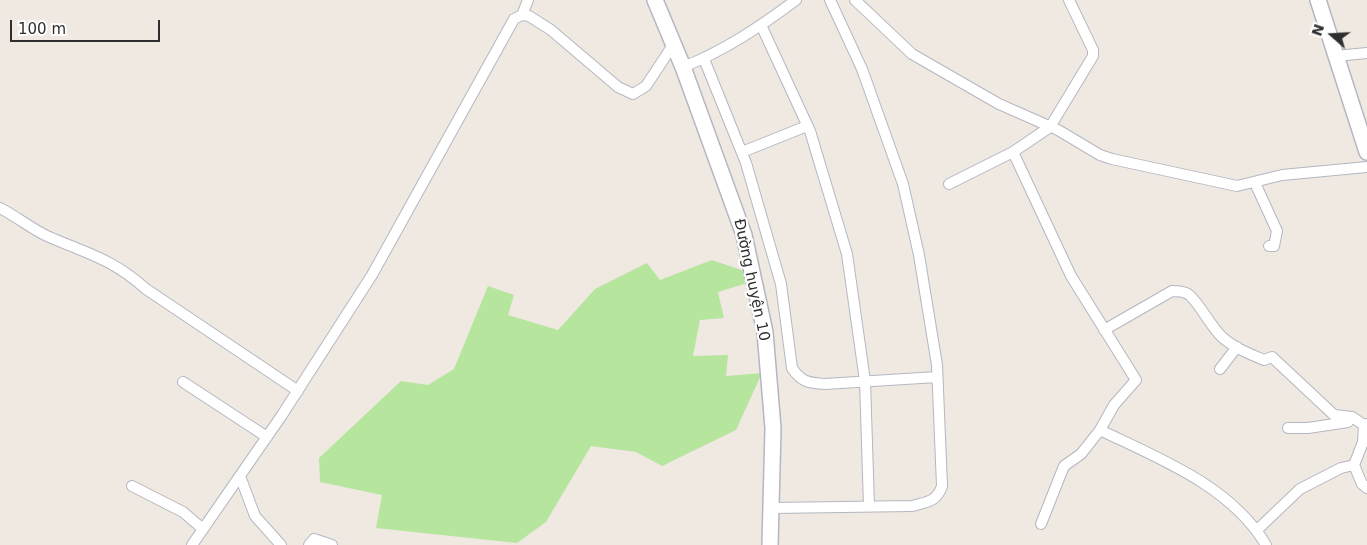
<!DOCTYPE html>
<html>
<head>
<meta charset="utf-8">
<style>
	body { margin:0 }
	#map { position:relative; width:1367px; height:545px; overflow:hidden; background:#efe9e1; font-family:"DejaVu Sans",sans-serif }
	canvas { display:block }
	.north { position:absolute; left:1307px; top:10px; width:50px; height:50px; -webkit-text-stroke:4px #fff; paint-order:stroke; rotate:289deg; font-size:14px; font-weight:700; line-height:20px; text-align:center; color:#2e2e2e }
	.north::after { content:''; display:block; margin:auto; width:18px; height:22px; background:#2e2e2e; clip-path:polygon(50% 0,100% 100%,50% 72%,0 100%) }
	.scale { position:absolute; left:10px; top:20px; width:150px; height:22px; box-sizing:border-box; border:2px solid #2e2e2e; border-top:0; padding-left:6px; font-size:15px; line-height:18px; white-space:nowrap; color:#2e2e2e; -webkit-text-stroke:4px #fff; paint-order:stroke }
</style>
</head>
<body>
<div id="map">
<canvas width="1367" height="545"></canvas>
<div class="north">N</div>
<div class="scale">100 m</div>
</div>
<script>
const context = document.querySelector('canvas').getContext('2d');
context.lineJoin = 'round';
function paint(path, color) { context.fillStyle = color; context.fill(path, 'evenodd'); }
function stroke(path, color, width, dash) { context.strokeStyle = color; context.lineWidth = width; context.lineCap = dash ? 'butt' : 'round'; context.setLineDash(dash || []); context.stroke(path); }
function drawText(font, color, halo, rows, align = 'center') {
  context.font = font + ' "DejaVu Sans",sans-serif'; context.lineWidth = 4.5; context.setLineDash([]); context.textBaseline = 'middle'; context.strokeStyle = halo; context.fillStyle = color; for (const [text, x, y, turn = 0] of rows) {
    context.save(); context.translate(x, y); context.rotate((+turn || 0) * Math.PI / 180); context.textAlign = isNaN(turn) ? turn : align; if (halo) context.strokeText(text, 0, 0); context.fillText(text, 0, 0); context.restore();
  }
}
paint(new Path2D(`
	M712,260L747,272L744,284L718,292L724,318L700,320L693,356L728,355L726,376L762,373L736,430L662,466L636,452L591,446L546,522L517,543L376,528L382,495L320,482L319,458L401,381L428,385L454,369L488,286L514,295L508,315L558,330L595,289L647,263L660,280Z`), '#b6e59e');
const street = new Path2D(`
	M855,0L912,54L999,104L1058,130L1100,155L1112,159L1237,186L1282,175L1367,167
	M522,15L528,0
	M761,25L810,131L847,254L865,381L869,506
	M1336,56L1367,53
	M704,59L746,163L781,284L792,368C801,382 809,383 825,384L937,377
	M683,67C724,51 761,26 796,0
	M742,152L807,126
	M1013,152L1071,276L1136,380L1114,405L1100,430C1160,459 1231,486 1266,545
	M1255,183L1277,231L1274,246H1269
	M949,184L1013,152L1050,127L1093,56V50L1069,0
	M0,208C16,216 30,228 47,236C88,254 111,258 146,289L298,391
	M1104,330L1172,291C1178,291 1183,291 1188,294C1199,302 1210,326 1222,337C1234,348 1250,354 1264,360L1272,357L1334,415L1352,417L1364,425
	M1220,369L1237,347
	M183,382L267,437
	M1367,424L1364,425L1363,442L1354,465L1362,484L1367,488
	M1288,428H1308L1348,422
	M240,476L255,516L281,545
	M132,486L183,512L203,529
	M772,508L912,506C926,502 937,502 942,486L937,365L919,255L903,184L862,69L830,0
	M1041,524L1064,466L1081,454L1100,430
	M1257,530L1300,489L1341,468L1354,465
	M192,545L282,415L372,275L514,19L522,15L529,16L551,30L618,87L633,94L646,86L673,45
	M309,545L314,539L332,545`);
const secondary = new Path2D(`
	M655,0L683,67L744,235L765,332L773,428L770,545
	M1318,0L1367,152`);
stroke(street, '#b4b7c1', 12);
stroke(secondary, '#b4b7c1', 18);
stroke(street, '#fff', 10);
stroke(secondary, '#fff', 15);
drawText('15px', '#2e2e2e', '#fff', [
	["Đường huyện 10",751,280,78]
]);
</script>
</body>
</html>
